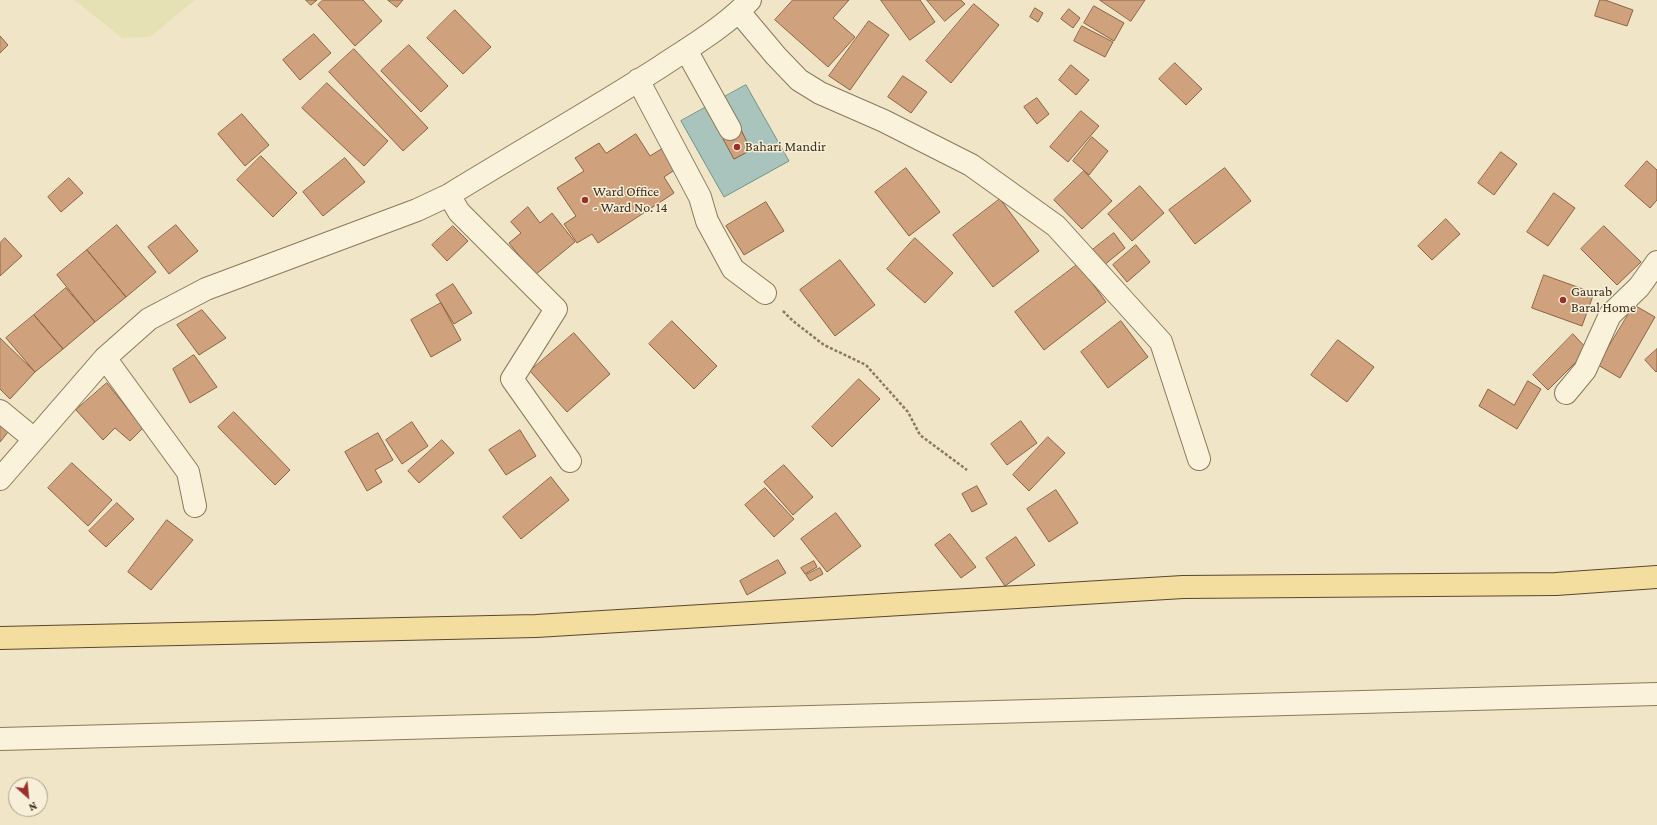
<!DOCTYPE html>
<html>
<head>
<meta charset="utf-8">
<style>
	body { margin:0 }
	#map { position:relative; width:1657px; height:825px; overflow:hidden; background:#f0e6c7; font-family:"Crimson Pro",serif }
	canvas { display:block }
	.north { position:absolute; left:8px; top:777px; width:40px; height:40px; box-sizing:border-box; background:#f7efd7; border:1px solid #aca28e; border-radius:50%; rotate:153deg; font-size:11px; font-weight:700; line-height:16px; text-align:center; color:#3c2f20 }
	.north::after { content:''; display:block; margin:auto; width:14px; height:18px; background:#9d2f2a; clip-path:polygon(50% 0,100% 100%,50% 72%,0 100%) }
</style>
</head>
<body>
<div id="map">
<canvas width="1657" height="825"></canvas>
<div class="north">N</div>
</div>
<script>
const context = document.querySelector('canvas').getContext('2d');
context.lineJoin = 'round';
function paint(path, color) { context.fillStyle = color; context.fill(path, 'evenodd'); }
function stroke(path, color, width, dash) { context.strokeStyle = color; context.lineWidth = width; context.lineCap = dash ? 'butt' : 'round'; context.setLineDash(dash || []); context.stroke(path); }
function drawText(font, color, halo, rows, align = 'center') {
  context.font = font + ' "Crimson Pro",serif'; context.lineWidth = 3; context.setLineDash([]); context.textBaseline = 'middle'; context.strokeStyle = halo; context.fillStyle = color; for (const [text, x, y, turn = 0] of rows) {
    context.save(); context.translate(x, y); context.rotate((+turn || 0) * Math.PI / 180); context.textAlign = isNaN(turn) ? turn : align; if (halo) context.strokeText(text, 0, 0); context.fillText(text, 0, 0); context.restore();
  }
}
paint(new Path2D(`
	M74,0H195L150,37L122,38Z`), '#e6e0b5');
const water = new Path2D(`
	M746,85L789,161L724,197L681,121ZM741,130L751,150L734,159L724,139Z`);
paint(water, '#a9c4bd');
stroke(water, '#6f938b', 1);
const building = new Path2D(`
	M306,0H317L311,5Z
	M323,0H363L382,21L355,46L318,5Z
	M388,0H403L397,7Z
	M793,0H849L833,18L855,37L828,67L775,20Z
	M881,0H920L935,22L910,40Z
	M927,0H961L965,4L945,21Z
	M1100,0H1145L1131,21Z
	M1600,0H1605L1633,10L1627,26L1595,16Z
	M974,4L999,25L951,83L926,61Z
	M1094,6L1124,23L1114,41L1084,23Z
	M1035,8L1043,13L1038,22L1030,17Z
	M1069,9L1080,18L1073,28L1061,19Z
	M455,10L491,47L463,74L427,38Z
	M869,21L889,35L850,90L829,76Z
	M1082,26L1113,42L1105,57L1074,41Z
	M314,34L331,53L300,80L283,60Z
	M0,36L8,45L0,53Z
	M409,45L448,86L421,112L381,71Z
	M354,49L428,128L403,151L329,72Z
	M1175,63L1202,89L1186,105L1159,79Z
	M1071,65L1089,80L1076,95L1059,80Z
	M903,76L927,92L911,113L888,97Z
	M327,83L388,141L364,166L302,108Z
	M1037,98L1049,114L1037,124L1024,107Z
	M1081,111L1099,126L1068,162L1050,147Z
	M242,114L269,145L245,166L218,134Z
	M741,130L751,150L734,159L723,139Z
	M636,134L650,156L663,148L676,169L664,177L674,193L598,243L592,234L577,243L564,224L576,216L557,188L584,171L575,158L599,143L606,153Z
	M1092,137L1108,151L1089,175L1073,161Z
	M1501,152L1517,164L1494,195L1478,183Z
	M261,156L297,193L273,217L237,180Z
	M345,158L365,182L323,216L303,192Z
	M1647,161L1657,170V200L1650,208L1625,186Z
	M906,168L940,212L909,236L875,192Z
	M1225,168L1251,201L1195,244L1169,210Z
	M1084,171L1112,201L1082,229L1054,200Z
	M69,178L83,193L61,212L48,197Z
	M1140,186L1164,213L1132,241L1108,214Z
	M1554,193L1575,208L1548,246L1527,232Z
	M1000,199L1039,251L993,287L953,235Z
	M766,202L784,231L744,255L726,226Z
	M528,207L540,223L552,213L575,242L535,275L509,243L521,233L511,222Z
	M1446,219L1460,234L1432,260L1418,246Z
	M117,225L156,272L126,297L87,250Z
	M176,225L198,251L169,274L148,247Z
	M453,226L468,241L447,261L432,245Z
	M1604,226L1641,262L1617,285L1581,249Z
	M1114,233L1125,248L1103,266L1091,251Z
	M5,238L22,256L0,276V243Z
	M915,238L953,273L925,303L887,269Z
	M1136,245L1150,262L1127,282L1113,265Z
	M87,250L126,297L95,322L57,275Z
	M840,260L875,305L835,336L800,290Z
	M1078,264L1106,302L1044,350L1015,312Z
	M1544,275L1594,293L1582,326L1532,308Z
	M453,284L472,313L454,324L436,295Z
	M66,288L95,322L63,349L34,315Z
	M441,303L461,340L431,357L411,320Z
	M1634,305L1655,317L1620,378L1598,365Z
	M202,310L226,338L199,355L177,325Z
	M34,315L63,349L35,372L6,338Z
	M672,321L717,366L694,389L649,344Z
	M1121,321L1148,357L1108,388L1081,352Z
	M574,333L610,374L567,412L530,371Z
	M1573,334L1588,350L1548,390L1533,375Z
	M0,338L35,372L10,399L0,389Z
	M1338,340L1374,367L1347,402L1311,375Z
	M1657,349V371L1656,372L1645,360Z
	M194,355L217,387L190,403L173,369Z
	M859,379L880,399L832,447L812,427Z
	M1528,381L1541,389L1517,429L1479,406L1488,389L1514,405Z
	M107,383L143,428L130,441L115,428L103,440L76,410Z
	M234,412L290,470L275,485L218,427Z
	M0,417L12,427L0,442Z
	M1021,421L1037,443L1007,465L991,444Z
	M412,422L428,446L402,464L386,440Z
	M520,430L536,456L506,475L489,450Z
	M378,433L393,460L375,470L382,482L367,491L345,452Z
	M1048,437L1065,453L1029,491L1013,475Z
	M442,440L454,453L419,483L408,471Z
	M72,463L112,500L88,526L48,488Z
	M784,465L813,497L793,515L764,482Z
	M551,477L569,500L521,539L503,517Z
	M977,486L987,504L972,512L962,494Z
	M765,488L794,519L774,537L745,505Z
	M1056,490L1078,523L1049,542L1027,509Z
	M117,503L134,519L106,547L89,531Z
	M836,513L861,546L827,572L801,539Z
	M167,520L193,540L151,590L128,572Z
	M950,534L976,567L961,578L935,545Z
	M1016,537L1035,565L1005,586L986,558Z
	M778,560L786,573L747,595L740,581Z
	M814,561L817,567L805,574L801,568Z
	M820,568L823,574L810,581L806,575Z`);
paint(building, '#cfa27d');
stroke(building, '#8c6241', 1);
const minor = new Path2D(`
	M739,12L776,56L799,80L820,93L884,121L971,165L1056,226L1161,342L1199,459
	M686,50L730,129
	M638,80L700,197L707,221L733,269L765,293
	M449,195L459,212L556,309L512,379L570,461
	M105,358L188,472L195,506
	M1566,393L1585,370L1610,315L1639,287L1657,262
	M0,411L34,439
	M0,479L105,358L149,319L206,289L417,210L449,195C519,152 591,111 660,67C690,47 726,26 750,0
	M0,739L1657,694`);
const major = new Path2D(`
	M0,638L536,626L1183,587L1556,584L1657,577`);
stroke(minor, '#8c785c', 24);
stroke(major, '#5a4630', 24);
stroke(new Path2D(`
	M783,311L793,321L824,345L866,365L908,412L920,435L967,470`), '#8c785c', 2.5, [3, 2]);
stroke(minor, '#faf2db', 22);
stroke(major, '#f3dd9f', 22);
for (const [x, y, r, color] of [
	[737,147,4,"#9d2f2a"],
	[585,200,4,"#9d2f2a"],
	[1563,300,4,"#9d2f2a"]
]) { const dot = new Path2D(); dot.arc(x, y, r, 0, 2 * Math.PI); context.fillStyle = color; context.fill(dot); stroke(dot, '#f7efd7', 1.5); }
drawText('14px', '#3c2f20', '#f7efd7', [
	["Bahari Mandir",745,147],
	["Ward Office",593,192],
	["- Ward No. 14",593,208],
	["Gaurab",1571,292],
	["Baral Home",1571,308]
], 'left');
</script>
</body>
</html>
